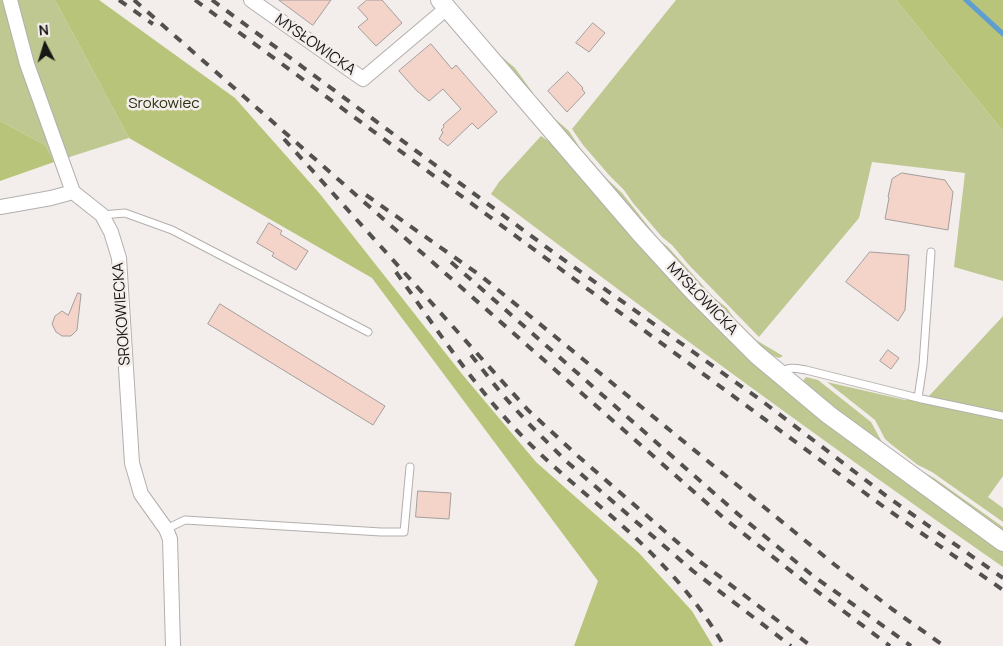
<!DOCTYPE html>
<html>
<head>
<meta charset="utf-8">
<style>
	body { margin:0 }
	#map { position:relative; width:1003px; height:646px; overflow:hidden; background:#f3eeec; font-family:Manrope,sans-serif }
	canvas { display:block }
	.north { position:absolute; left:20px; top:20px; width:50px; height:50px; -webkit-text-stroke:4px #f3eeec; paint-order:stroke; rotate:355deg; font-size:14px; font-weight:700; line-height:20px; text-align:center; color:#191716 }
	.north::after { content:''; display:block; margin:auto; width:18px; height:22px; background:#191716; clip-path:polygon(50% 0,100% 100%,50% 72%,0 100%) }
</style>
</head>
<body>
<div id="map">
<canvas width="1003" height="646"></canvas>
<div class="north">N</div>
</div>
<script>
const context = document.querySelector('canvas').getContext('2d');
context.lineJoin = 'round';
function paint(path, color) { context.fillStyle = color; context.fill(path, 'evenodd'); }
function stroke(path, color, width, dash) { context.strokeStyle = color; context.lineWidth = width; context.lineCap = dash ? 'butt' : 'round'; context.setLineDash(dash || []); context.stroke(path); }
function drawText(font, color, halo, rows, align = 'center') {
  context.font = font + ' Manrope,sans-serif'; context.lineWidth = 5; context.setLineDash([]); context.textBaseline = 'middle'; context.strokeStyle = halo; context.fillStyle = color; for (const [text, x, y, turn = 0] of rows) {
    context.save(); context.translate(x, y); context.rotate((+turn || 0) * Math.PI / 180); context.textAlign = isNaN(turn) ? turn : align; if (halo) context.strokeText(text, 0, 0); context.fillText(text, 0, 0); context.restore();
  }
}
paint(new Path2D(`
	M0,0H55L129,138L54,162L45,145L0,121Z
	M451,0L502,57L515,68L533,93H531Z
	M676,0H896L1003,131V281L954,267L965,173L872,162L859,218L759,337L688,264L672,245L662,237L633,203L624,190L609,175L583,145L572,129Z
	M540,101L554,118L569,131L580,148L605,177L622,193L659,240L668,247L713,297L727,308L735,320L756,340L783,356L779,358C759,351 739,326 724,311C659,245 600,174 539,103Z
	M541,136L553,144L751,361C831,430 917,491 1003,552V567C829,446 659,321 491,194L499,182Z
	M1003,316V476L988,497L1003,508V522L932,472L918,465L892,445L885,439L875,420L827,382L905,400L929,396Z
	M806,377L818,380L871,422L882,442L911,465L934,478L1003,527V532L856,425L805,385L803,381Z`), '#bfc890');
paint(new Path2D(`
	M55,0H99L235,98L320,194L462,374L536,462L639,553L692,611L713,646H574L598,581L372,278L129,138Z
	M896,0H1003V131Z
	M0,121L45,145L54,162L0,181Z`), '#b8c479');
stroke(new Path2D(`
	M966,0L1003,34`), '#609dd0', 5);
const building = new Path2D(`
	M279,0H331L313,25Z
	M367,0H382L402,23L376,46L358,27L368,19L358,8Z
	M593,23L605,33L589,52L576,43Z
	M431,44L452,69L456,65L497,112L478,129L472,123L448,146L439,139L443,132L441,130L444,127L443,125L461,109L443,89L429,101L416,90L399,71Z
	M568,72L583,88L582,89L585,93L567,112L548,91Z
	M902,173L945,180L953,192L948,230L885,219L889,198L888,197L892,179Z
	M269,223L282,231L280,234L308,251L296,270L272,256L274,253L257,243Z
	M870,252L909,255L905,310L898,321L846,282Z
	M78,293L81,294L77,330L71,336H62L56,332L52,324L55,316L62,311L68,315Z
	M220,304L385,406L373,425L208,324Z
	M888,350L899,358L891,369L880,361Z
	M418,491L451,493L449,519L416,517Z`);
paint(building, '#f4d3c9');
stroke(building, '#a39e9c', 1);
const service = new Path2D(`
	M102,215L125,213L172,230L368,332
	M779,373C789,366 795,368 806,370L922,399L1003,416
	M918,398L923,365L931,252
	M166,529L185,520L381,532H404L410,467`);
const minor = new Path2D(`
	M10,0L27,64L73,192L102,215L111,232L119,258L132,463L141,494L166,529L170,539L173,646
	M251,0L363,79L447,8
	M0,207L51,198L73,192`);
const tertiary = new Path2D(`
	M440,0L640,233L694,292L756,354L829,415L1003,542`);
stroke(service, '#b3afad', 9);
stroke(minor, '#b3afad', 16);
stroke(tertiary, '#b3afad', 20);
stroke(service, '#fff', 7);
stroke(minor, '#fff', 14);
stroke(tertiary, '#fff', 18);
stroke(new Path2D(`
	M119,0L153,24
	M134,0L725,519L806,583L890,646
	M195,0L884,507L1003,590
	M212,0L557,255L762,401L889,498L1003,578
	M284,139L528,410L579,457L698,560L811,646
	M366,195L481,276L835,565L892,609L944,646
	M451,262L739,515L812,575L911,646
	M396,272C436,328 475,388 523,437C561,476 605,508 644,546C675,576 703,609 724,646
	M471,355L501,393L529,424L566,461L693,571L791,646`), '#53514f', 4, [9, 9]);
drawText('15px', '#191716', '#f3eeec', [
	["MYSŁOWICKA",315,45,35],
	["MYSŁOWICKA",702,299,46],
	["SROKOWIECKA",122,314,-94]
]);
drawText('15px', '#2b300f', '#f3eeec', [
	["Srokowiec",164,104]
]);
</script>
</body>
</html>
